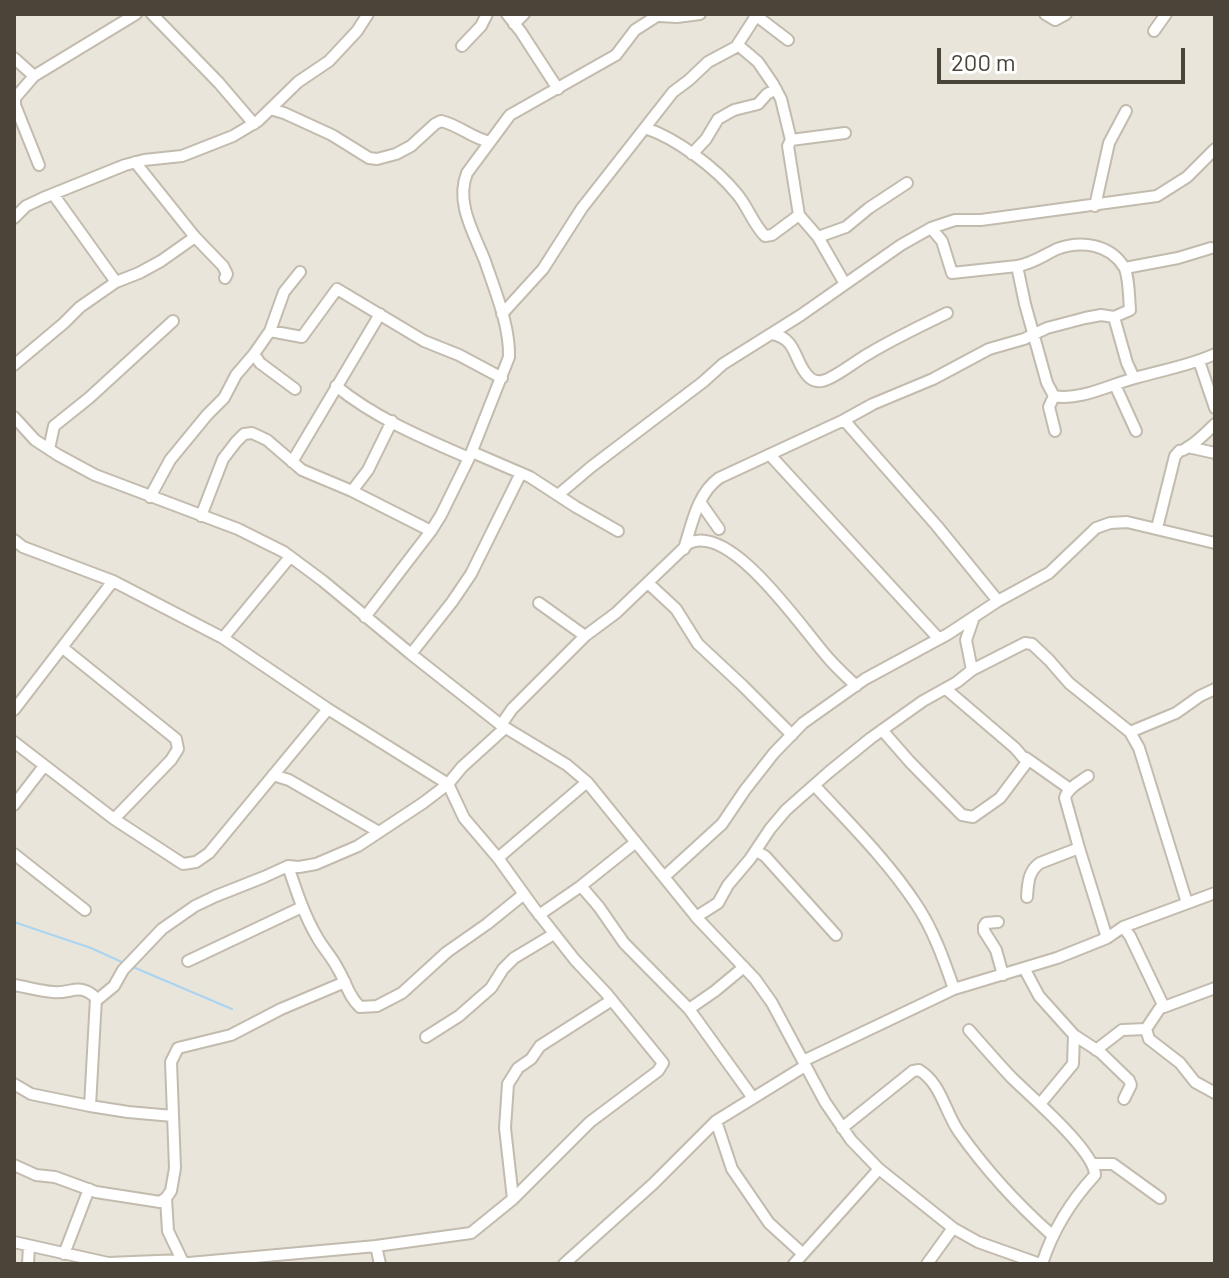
<!DOCTYPE html>
<html>
<head>
<meta charset="utf-8">
<style>
	body { margin:0 }
	#map { position:relative; width:1229px; height:1278px; overflow:hidden; background:#f6f3ec; font-family:Barlow,sans-serif }
	canvas { display:block }
	.frame { position:absolute; inset:0; border:16px solid #4b4439; pointer-events:none }
	.scale { position:absolute; left:937px; top:48px; width:248px; height:36px; box-sizing:border-box; border:4px solid #4b4439; border-top:0; padding-left:10px; font-size:24px; line-height:28px; white-space:nowrap; color:#4b4439; -webkit-text-stroke:6px #fff; paint-order:stroke }
</style>
</head>
<body>
<div id="map">
<canvas width="1229" height="1278"></canvas>
<div class="frame"></div>
<div class="scale">200 m</div>
</div>
<script>
const context = document.querySelector('canvas').getContext('2d');
context.lineJoin = 'round';
function paint(path, color) { context.fillStyle = color; context.fill(path, 'evenodd'); }
function stroke(path, color, width, dash) { context.strokeStyle = color; context.lineWidth = width; context.lineCap = dash ? 'butt' : 'round'; context.setLineDash(dash || []); context.stroke(path); }
paint(new Path2D(`
	M14,14H1215V1264H14Z`), '#eae5da');
stroke(new Path2D(`
	M14,922L91,948L124,963
	M133,967L232,1009`), '#a9d4f2', 2);
const minor = new Path2D(`
	M152,14L219,83L254,124
	M507,14L521,32L558,89
	M754,14L788,40
	M1045,14L1055,20L1066,14
	M659,16L677,17L700,14
	M514,24L524,14
	M1154,31L1166,14
	M738,45L758,62L773,84L781,99L791,140L788,146L799,215L818,237L845,284
	M462,46L481,26L487,14
	M14,58L34,76
	M270,109L284,113L332,135L369,158L377,159L396,154L411,146L435,124L441,121C459,125 471,138 490,142
	M645,128C676,138 716,168 737,194C748,207 753,224 765,236L772,235L799,215
	M791,140L845,133
	M692,154L706,139L718,119L734,110L758,104L767,94L776,89
	M135,162L195,237L223,266L227,274L225,278
	M39,165L15,105V98L34,76L136,14
	M53,194L116,282
	M1095,206L1109,143L1126,111
	M14,218L26,206L43,198L125,165L144,160L182,156L233,136L258,121L298,82L329,61L357,31L368,14
	M931,228L942,241L952,273L1017,266L1025,304L1047,383L1054,396C1080,401 1109,385 1135,378C1162,370 1189,366 1215,354
	M818,237L846,227L869,208L907,183
	M1017,266C1032,264 1044,255 1057,249C1081,240 1110,244 1124,267C1129,275 1129,299 1130,310L1114,317
	M1125,268L1178,258L1211,248
	M502,314L543,269L582,208L673,92L689,80L708,62L736,47L756,16
	M270,331L302,337L337,289L424,341L459,355L502,378
	M772,334C799,339 793,363 810,378C814,381 817,382 822,381C834,379 858,359 870,353C895,338 921,326 947,313
	M254,354L260,363L295,389
	M1199,361L1215,408
	M14,365L64,323L80,307L116,282L139,273L161,261L195,237
	M1115,385L1136,431
	M336,386C375,418 423,438 469,458
	M1054,396L1049,407L1055,431
	M14,417L35,440L58,455L95,475L238,529L284,552L323,581L411,654L501,725L567,765L587,782L698,919L755,979L772,1003L825,1102L851,1140L879,1169L953,1228L978,1242L1040,1264
	M844,420L937,526L998,601
	M1188,447L1215,453
	M49,449L54,426L89,398L173,321
	M472,452L530,477L576,507L618,531
	M770,455L939,639
	M292,462L380,314
	M352,491L368,470L392,421
	M558,495L591,467L703,382L723,364L801,315L901,245L931,228L955,220H981L1157,196L1187,177L1215,149
	M150,497L170,460L207,415L224,398L236,375L254,354L270,331L284,292L300,272
	M700,502L719,529
	M201,516L223,459L236,442L244,434L252,433L267,440L302,470L352,491L431,531
	M1157,528L1175,456C1184,446 1175,455 1187,448C1197,442 1207,432 1215,424
	M14,540L23,547L113,581L223,638L328,709L448,784L464,818L498,858L534,908L575,960L606,993L663,1063L658,1071L590,1122L513,1199L471,1233L376,1246L178,1264
	M684,549C692,524 697,494 719,478L844,420L873,404L933,379L989,349L1024,339L1047,328L1085,318L1101,315L1114,317L1127,363L1134,378
	M648,583L676,609L698,644L742,685L792,735
	M539,603L585,636
	M365,617L431,531L441,515L470,456L509,357C510,326 495,291 485,261C474,233 455,203 467,173L510,115L616,55L635,30L660,14
	M223,638L290,557
	M63,648L176,739L178,749L171,760L114,819
	M411,654L452,602L471,574L521,473
	M972,670L966,640L974,617
	M14,710L113,581
	M501,725L512,709L585,636L616,613L689,543C733,523 804,632 830,660C838,669 847,677 856,686
	M882,730L910,762L962,815L973,817L1000,798L1027,762L1015,748L946,689
	M1130,732L1176,713L1200,696L1215,689
	M14,742L114,819L183,864L196,862L209,853L328,709
	M1026,758L1070,789
	M273,775L289,780L379,832
	M1088,776C1080,782 1067,788 1065,798L1079,848L1107,938
	M815,786C850,824 887,860 916,904C933,929 944,960 954,989
	M14,805L44,766
	M756,851L765,856L836,935
	M14,854L85,910
	M498,858L587,782
	M288,866C296,890 304,915 317,937C323,948 332,957 338,969C346,982 348,996 360,1007L377,1006L402,993L447,952L487,924L524,894
	M664,877L722,824L745,790L774,753L803,723L865,679L948,634L998,601L1049,573L1096,528L1110,523L1127,522L1215,543
	M581,886L599,907L624,943L689,1009L753,1098
	M1027,897C1028,884 1028,871 1040,863L1079,848
	M539,915L581,886L636,842
	M696,917L718,903L728,885L750,859L770,829L786,810L829,772L871,738L923,701L957,682L972,670L1025,643L1032,644L1049,660L1069,683L1130,732L1139,748L1144,764L1187,903
	M998,922L986,923L984,926V931L996,950L1003,975
	M188,961L302,907
	M1024,968L1039,996L1074,1035L1100,1052L1129,1080L1131,1085L1124,1099
	M14,985C27,987 40,991 53,992C71,994 80,982 96,998L90,1106
	M97,1000L114,986L123,970L162,929L195,906L216,896L264,877L288,866L299,867L316,864L358,846L423,803L448,784L462,767L505,728
	M1164,1007L1215,988
	M689,1009L715,991L744,967
	M1146,1029L1149,1039L1180,1063L1195,1082L1215,1093
	M969,1030C983,1046 997,1062 1011,1077C1030,1096 1095,1151 1095,1175C1070,1202 1053,1229 1042,1264
	M426,1037L459,1016L491,988L503,969L514,958L554,934
	M1096,1050L1122,1030L1146,1029L1160,1008L1164,1007L1130,936L1123,927
	M803,1061L954,989L1057,958L1107,938L1123,927L1215,893
	M14,1084L31,1094L90,1106L128,1112L173,1116
	M1040,1104L1073,1064L1074,1035
	M716,1121L732,1169L769,1223L803,1254
	M842,1128L913,1071L919,1070C941,1083 945,1112 959,1132C986,1170 1017,1204 1052,1235
	M1093,1164H1113L1160,1198
	M14,1165L36,1175L55,1177L96,1192L160,1202L166,1198L171,1191L175,1168L171,1062L178,1048L231,1035L281,1009L345,982
	M166,1198L168,1231L182,1260L177,1263
	M513,1199L505,1128L508,1084L518,1068L531,1059L540,1046L612,1000
	M14,1242L108,1263L182,1260
	M376,1246L380,1264
	M64,1254L89,1189
	M28,1264L29,1246
	M564,1264L653,1184L716,1121L805,1066
	M794,1264L879,1169
	M927,1264L953,1228`);
stroke(minor, '#c2bbae', 14);
stroke(minor, '#fff', 10);
</script>
</body>
</html>
